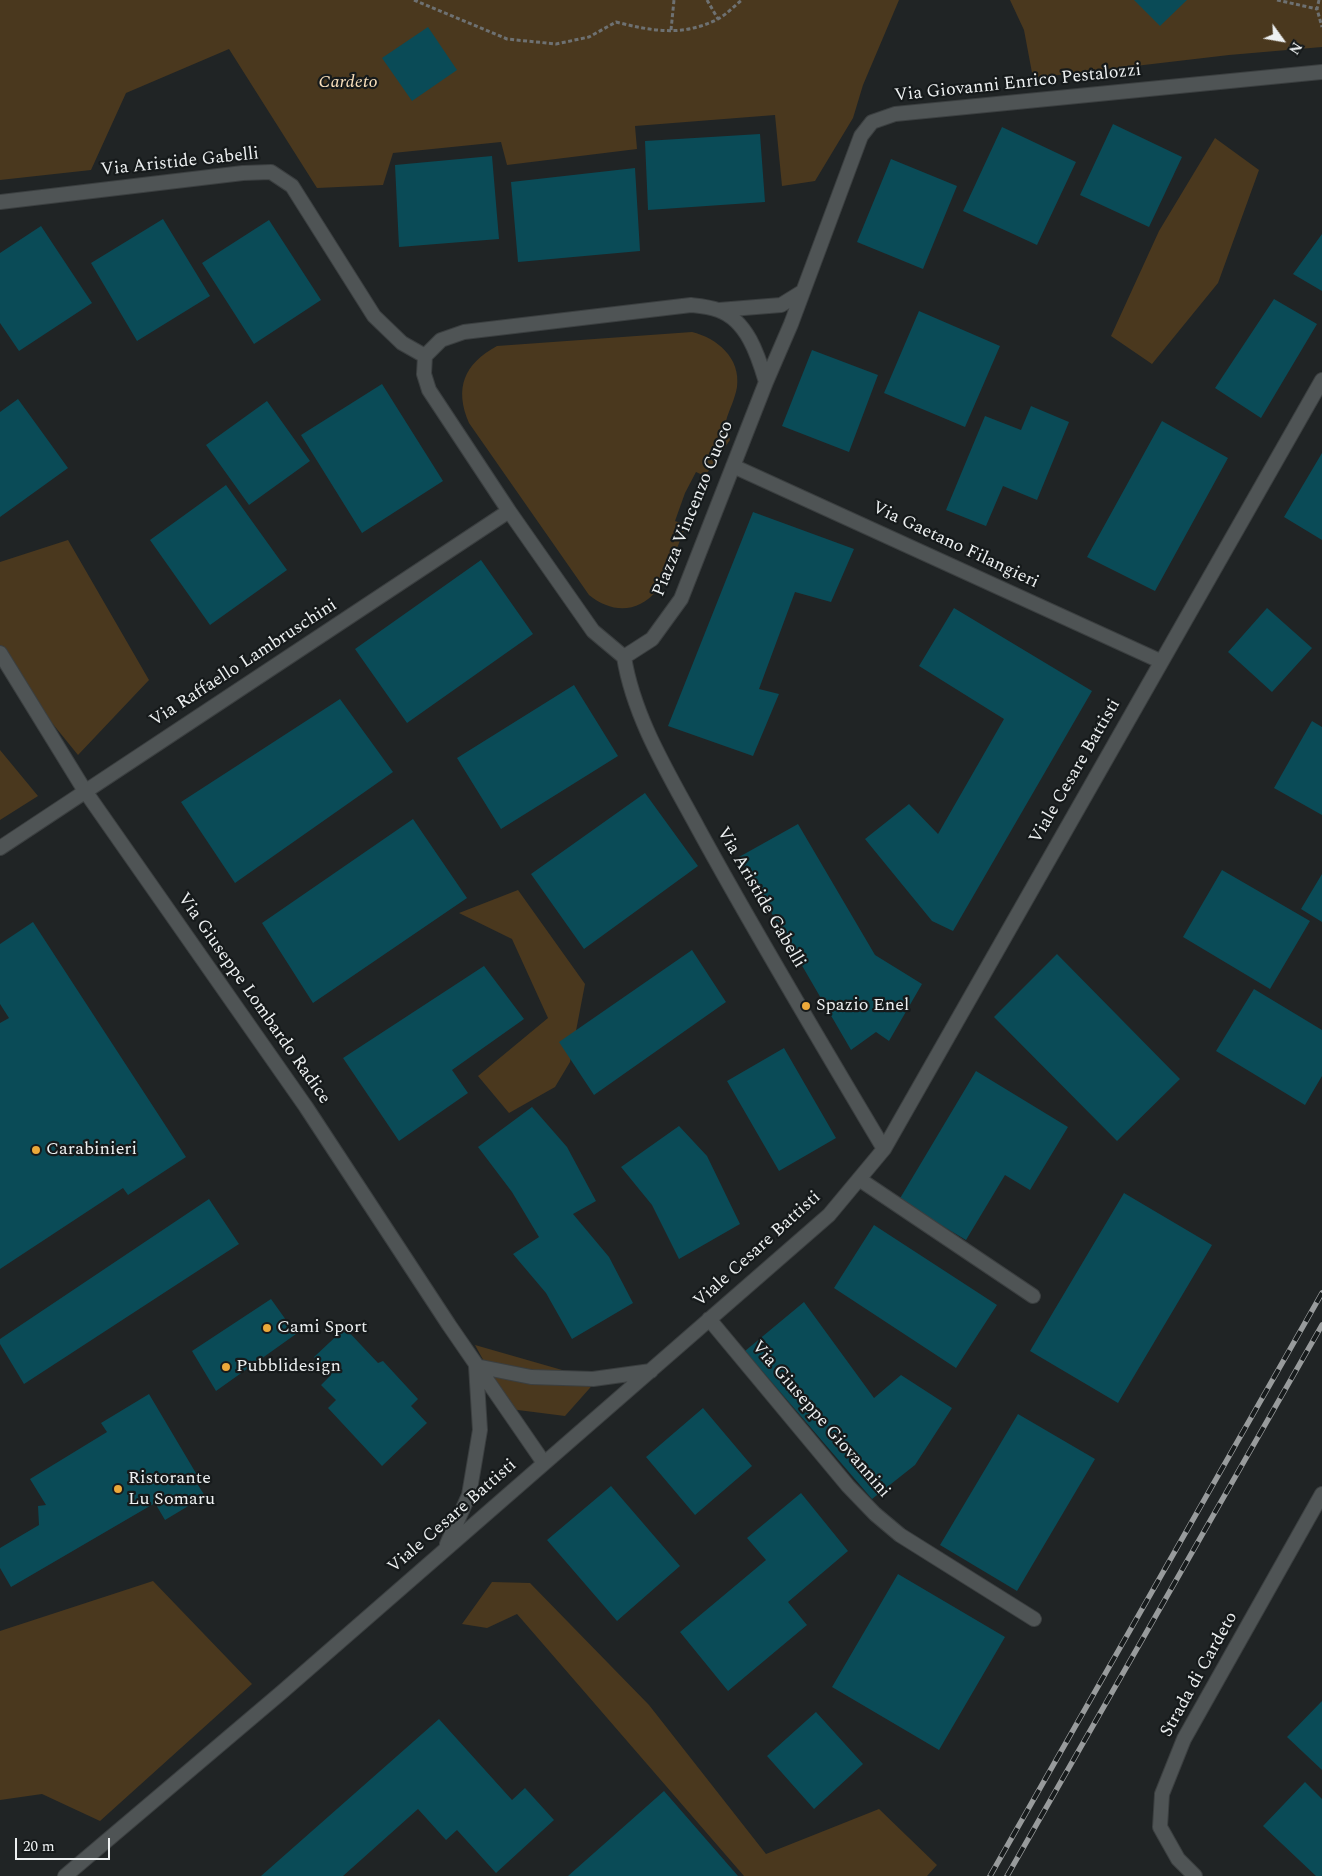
<!DOCTYPE html>
<html>
<head>
<meta charset="utf-8">
<style>
	body { margin:0 }
	#map { position:relative; width:1322px; height:1876px; overflow:hidden; background:#202425; font-family:Spectral,serif }
	canvas { display:block }
	.north { position:absolute; left:1257px; top:15px; width:50px; height:50px; -webkit-text-stroke:4px #161a1b; paint-order:stroke; rotate:122deg; font-size:14px; font-weight:700; line-height:20px; text-align:center; color:#edf0f1 }
	.north::after { content:''; display:block; margin:auto; width:18px; height:22px; background:#edf0f1; clip-path:polygon(50% 0,100% 100%,50% 72%,0 100%) }
	.scale { position:absolute; left:15px; top:1838px; width:95px; height:22px; box-sizing:border-box; border:2px solid #edf0f1; border-top:0; padding-left:6px; font-size:15px; line-height:18px; white-space:nowrap; color:#edf0f1; -webkit-text-stroke:4px #161a1b; paint-order:stroke }
</style>
</head>
<body>
<div id="map">
<canvas width="1322" height="1876"></canvas>
<div class="north">N</div>
<div class="scale">20 m</div>
</div>
<script>
const context = document.querySelector('canvas').getContext('2d');
context.lineJoin = 'round';
function paint(path, color) { context.fillStyle = color; context.fill(path, 'evenodd'); }
function stroke(path, color, width, dash) { context.strokeStyle = color; context.lineWidth = width; context.lineCap = dash ? 'butt' : 'round'; context.setLineDash(dash || []); context.stroke(path); }
function drawText(font, color, halo, rows, align = 'center') {
  context.font = font + ' Spectral,serif'; context.lineWidth = 4.5; context.setLineDash([]); context.textBaseline = 'middle'; context.strokeStyle = halo; context.fillStyle = color; for (const [text, x, y, turn = 0] of rows) {
    context.save(); context.translate(x, y); context.rotate((+turn || 0) * Math.PI / 180); context.textAlign = isNaN(turn) ? turn : align; if (halo) context.strokeText(text, 0, 0); context.fillText(text, 0, 0); context.restore();
  }
}
paint(new Path2D(`
	M0,0H899L863,85L853,118L815,181L782,186L775,115L635,126L637,149L507,165L501,142L393,153L383,185L317,188L229,49L126,93L91,170L0,180Z
	M1010,0H1322V47L1229,55L1033,78L1024,30Z
	M1215,138L1259,170L1218,283L1152,364L1111,336L1159,231Z
	M692,332C717,338 741,358 737,387C735,399 729,410 726,421C725,426 729,435 730,440L705,476L696,472L685,493L675,521L686,525L660,592L657,590C638,614 611,613 589,595L469,423C454,388 464,364 497,346Z
	M68,540L149,680L78,755L0,659V562Z
	M0,750L38,796L0,820Z
	M518,890L585,984L570,1062L555,1087L509,1113L478,1076L548,1018L512,939L459,913Z
	M475,1345L597,1380L565,1416L510,1409Z
	M153,1581L252,1684L100,1821L42,1794L0,1800V1631Z
	M492,1582L530,1583L649,1705L766,1854L879,1809L937,1865L927,1876H744L517,1614L487,1628L462,1624Z`), '#4a381e');
paint(new Path2D(`
	M1134,0H1187L1160,26Z
	M428,27L457,70L412,101L382,58Z
	M1113,124L1182,157L1149,227L1080,195Z
	M1002,127L1076,162L1037,245L963,211Z
	M760,134L765,202L648,210L645,141Z
	M492,156L499,239L399,247L395,165Z
	M891,159L957,186L923,269L857,242Z
	M635,168L640,251L518,262L511,182Z
	M163,219L210,296L137,341L91,263Z
	M269,220L321,300L254,344L202,263Z
	M41,226L92,303L19,351L0,323V253Z
	M1322,234V291L1293,274Z
	M1274,299L1317,324L1261,418L1215,388Z
	M919,311L1000,346L965,427L884,393Z
	M812,350L878,375L849,452L782,426Z
	M382,384L443,481L362,533L301,435Z
	M18,399L68,468L0,517V412Z
	M267,401L310,461L249,505L206,445Z
	M1031,406L1069,422L1037,500L1003,486L986,526L946,510L985,416L1021,430Z
	M1162,421L1228,458L1155,591L1087,557Z
	M1322,453V540L1284,517Z
	M226,485L287,570L210,625L150,540Z
	M753,512L854,549L831,602L795,592L759,689L779,694L753,756L668,726Z
	M481,560L533,634L407,723L355,649Z
	M954,608L1092,691L953,931L932,921L865,839L909,804L938,834L1004,719L919,666Z
	M1267,608L1312,648L1272,692L1228,652Z
	M574,685L618,756L501,829L457,758Z
	M340,699L393,772L235,883L181,802Z
	M1312,721L1322,727V815L1274,788Z
	M645,793L698,866L584,949L531,874Z
	M413,819L467,898L313,1003L262,923Z
	M798,824L875,955L922,984L889,1041L876,1032L851,1050L739,857Z
	M1222,870L1310,921L1270,989L1183,937Z
	M1322,874V922L1301,909Z
	M33,922L186,1157L128,1195L123,1188L0,1269V1023L9,1018L0,1004V944Z
	M692,950L726,1002L594,1095L559,1042Z
	M1057,954L1180,1079L1117,1141L994,1017Z
	M484,966L524,1019L452,1070L468,1093L399,1141L343,1058Z
	M1254,989L1322,1030V1076L1305,1105L1216,1051Z
	M784,1048L836,1138L779,1171L727,1081Z
	M976,1071L1068,1127L1030,1190L1005,1175L966,1240L899,1200Z
	M532,1107L567,1147L596,1201L573,1214L609,1257L633,1303L572,1339L546,1293L513,1254L539,1237L512,1192L478,1147Z
	M679,1126L707,1156L740,1224L679,1259L652,1205L621,1167Z
	M1124,1193L1212,1245L1118,1403L1030,1351Z
	M209,1199L239,1244L24,1384L0,1344V1339Z
	M874,1225L997,1305L956,1368L834,1288Z
	M271,1299L296,1334L216,1391L192,1351Z
	M804,1302L874,1398L901,1375L952,1408L915,1465L872,1499L745,1351Z
	M345,1328L378,1363L383,1361L418,1399L411,1406L427,1423L382,1466L328,1408L336,1400L321,1385L331,1375L314,1357Z
	M149,1394L200,1480L196,1482L205,1496L165,1520L155,1503L11,1587L0,1568V1548L39,1525L38,1506L46,1505L30,1479L107,1432L101,1423Z
	M703,1408L752,1466L695,1515L646,1457Z
	M1018,1414L1095,1459L1017,1591L940,1545Z
	M611,1486L680,1566L617,1621L547,1540Z
	M801,1493L848,1551L788,1602L807,1625L728,1691L680,1632L766,1560L747,1538Z
	M898,1574L1005,1637L939,1750L832,1687Z
	M1322,1701V1770L1287,1737Z
	M816,1712L863,1764L814,1809L767,1756Z
	M439,1719L512,1800L525,1788L554,1820L496,1873L457,1830L446,1840L418,1809L343,1876H261Z
	M1305,1782L1322,1799V1876H1316L1263,1826Z
	M664,1791L738,1876H568Z`), '#0a4b57');
const service = new Path2D(`
	M1195,1876L1178,1859L1160,1827L1162,1794L1184,1739L1322,1494`);
const minor = new Path2D(`
	M0,202L243,173L271,172L292,186L374,316L402,343L425,356
	M691,305C700,306 710,307 718,310C747,320 758,355 766,382L681,599L652,639L624,657L593,631L509,511L429,390L424,374L425,356L441,340L464,332Z
	M719,310L781,305L802,292
	M766,382L791,324L861,136L872,122L895,114L1322,72
	M733,466L1160,661
	M0,653L85,791L306,1107L449,1325L544,1463
	M624,657C634,719 670,776 699,830C758,938 821,1043 884,1149
	M0,848L509,511
	M859,1179L1033,1296
	M709,1319L848,1486L875,1514L900,1535L1034,1619
	M476,1366L531,1377L593,1379L651,1371
	M447,1544L469,1495L480,1430L476,1366
	M65,1876L282,1692L829,1215L884,1149L1322,380`);
stroke(service, '#3b3f40', 16);
stroke(minor, '#3b3f40', 16);
stroke(new Path2D(`
	M414,0L507,39L556,44L589,37L616,22C652,31 682,37 718,19C726,15 734,6 742,0
	M707,0L718,19
	M1277,0L1317,9
	M1319,0L1317,9L1322,27
	M671,30L674,0`), '#6e7172', 3, [4, 2.5]);
stroke(service, '#4f5455', 14);
stroke(minor, '#4f5455', 14);
const rail = new Path2D(`
	M990,1876L1322,1293
	M1007,1876L1322,1325`);
stroke(rail, '#989b9c', 5.5);
stroke(rail, '#161a1b', 4, [11]);
for (const [x, y, r, color] of [
	[806,1006,5,"#eca93a"],
	[36,1150,5,"#eca93a"],
	[267,1328,5,"#eca93a"],
	[226,1367,5,"#eca93a"],
	[118,1489,5,"#eca93a"]
]) { const dot = new Path2D(); dot.arc(x, y, r, 0, 2 * Math.PI); context.fillStyle = color; context.fill(dot); stroke(dot, '#161a1b', 2); }
drawText('italic 18px', '#fae0bc', '#161a1b', [
	["Cardeto",348,83]
]);
drawText('18px', '#edf0f1', '#161a1b', [
	["Via Giovanni Enrico Pestalozzi",1018,84,-6],
	["Via Aristide Gabelli",180,163,-6],
	["Piazza Vincenzo Cuoco",694,509,-68],
	["Via Gaetano Filangieri",955,546,25],
	["Via Raffaello Lambruschini",244,664,-33],
	["Viale Cesare Battisti",1076,772,-60],
	["Via Aristide Gabelli",760,898,60],
	["Via Giuseppe Lombardo Radice",253,999,55],
	["Viale Cesare Battisti",758,1250,-42],
	["Via Giuseppe Giovannini",820,1420,49],
	["Viale Cesare Battisti",453,1517,-41],
	["Strada di Cardeto",1200,1675,-61]
]);
drawText('18px', '#edf0f1', '#161a1b', [
	["Spazio Enel",816,1006],
	["Carabinieri",46,1150],
	["Cami Sport",277,1328],
	["Pubblidesign",236,1367],
	["Ristorante",128,1479],
	["Lu Somaru",128,1500]
], 'left');
</script>
</body>
</html>
